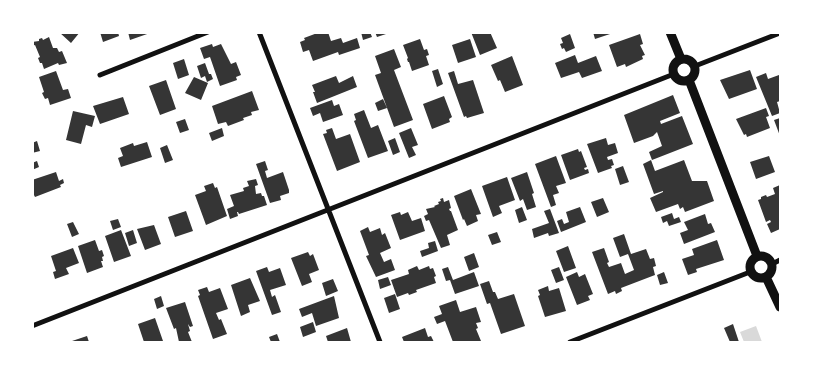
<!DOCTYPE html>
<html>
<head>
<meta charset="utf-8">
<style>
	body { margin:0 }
	#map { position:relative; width:813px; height:375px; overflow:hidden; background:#fff; font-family:"DejaVu Sans",sans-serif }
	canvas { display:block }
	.frame { position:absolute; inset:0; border:34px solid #fff; pointer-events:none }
</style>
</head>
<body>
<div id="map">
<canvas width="813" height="375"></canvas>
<div class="frame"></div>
</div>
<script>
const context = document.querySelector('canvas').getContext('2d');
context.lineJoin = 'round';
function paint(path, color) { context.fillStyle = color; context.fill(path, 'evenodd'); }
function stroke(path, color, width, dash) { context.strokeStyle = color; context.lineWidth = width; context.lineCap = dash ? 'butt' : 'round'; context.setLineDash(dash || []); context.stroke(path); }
paint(new Path2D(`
	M756,326L762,342H744L740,332Z`), '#d9d9d9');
paint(new Path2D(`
	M59,32H80L71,43Z
	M100,32H118L119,36L103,42Z
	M128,32H150V33L130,40Z
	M320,32H328L331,41L341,38L343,43L357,38L360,48L339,55L338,52L313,61L309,50L303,52L300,42L305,40L304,38Z
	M361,32H370L372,37L363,40Z
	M375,32H389V33L377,37Z
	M471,32H490L497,48L480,55Z
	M593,32H613V33L595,39Z
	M570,34L575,48L566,52L564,48L562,49L560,44L563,43L561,38Z
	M640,34L643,44L640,45L645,55L642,56L643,59L626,67L625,64L617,67L609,45Z
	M49,37L53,48H57L59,52L62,51L67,63L59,65L58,63L44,69L42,63H40L38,58L40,57L35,45L32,46V42L39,41V39L42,38L43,40Z
	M420,39L424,50L427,49L429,55L426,56L429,65L412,71L409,62H408L407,59L408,58L403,45Z
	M470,39L476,57L458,63L452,45Z
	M212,44L213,47L221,44L231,64L236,62L241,75L236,77L237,80L220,86L210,57L204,59L200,48Z
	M394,49L401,67L394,70L413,120L394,127L375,75L381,73L375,56Z
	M575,55L578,63L596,56L602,71L582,78L579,72L561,78L555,63Z
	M512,56L523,85L505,92L500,80L498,81L491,65Z
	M184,59L189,75L178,79L173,63Z
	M205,63L209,74H211L213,79L207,82L205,76L201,78L197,66Z
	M438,69L443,84L437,87L432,71Z
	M750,70L757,89L729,99L720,80Z
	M56,71L63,90L68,89L71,98L50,105L48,98L45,99L42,93L44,92L39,77Z
	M454,71L458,84L473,80L484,113L467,118L466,116L464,117L448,73Z
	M766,73L768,79L779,75L780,79V101L777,102L780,113L772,116L756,77Z
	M336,76L339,83L353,76L357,87L317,103L313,92H315L312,85Z
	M194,77L208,83L201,100L185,93Z
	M166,80L176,109L160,115L149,86Z
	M252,91L259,110L251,112L252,115L243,118L244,120L228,126L226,122L218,124L212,106Z
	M673,95L680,113L660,121L661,124L682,116L693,144L652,160L649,152L662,146L657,132L653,136L634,143L624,115Z
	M444,96L452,117L449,119L450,122L432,129L423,104Z
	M123,97L129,114L100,124L93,106Z
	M383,99L387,108L378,111L375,103Z
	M332,100L334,106L339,104L343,115L323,122L320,113L313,116L310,108Z
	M766,108L769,116L766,117L770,128L747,137L746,134L744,135L736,119Z
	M364,110L371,128L378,125L388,151L368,158L354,121L356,120L354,114Z
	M73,111L95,116L92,127L86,125L81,144L66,140Z
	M780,118V136L774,120Z
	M185,119L189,130L180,133L176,122Z
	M222,128L224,136L212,141L209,133Z
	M332,128L336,139L350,134L360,162L337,171L323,134L327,133L326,130Z
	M411,128L418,145L412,147L416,155L409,158L399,133Z
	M395,138L400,152L393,155L388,141Z
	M606,138L608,145L615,143L618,153L607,157L608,160L612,159L614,165L611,166L612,168L598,173L587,144Z
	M37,141L40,151L32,153V143Z
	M147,142L152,157L121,167L118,158L123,156L120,148L133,143L134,146Z
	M167,145L173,160L165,163L160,148Z
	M578,149L579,152L581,151L587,167L584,168L585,170L588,169L589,173L570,180L561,155Z
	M556,156L566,183L556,186L559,193L553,195L556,205L551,207L535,164Z
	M769,156L775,172L756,179L750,162Z
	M651,160L655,171L684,160L692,181H707L714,201L685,212L683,207L680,209L678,204L656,212L650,198L663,192V191L654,194L643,164Z
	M37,161L39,167L32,170V163Z
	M265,161L268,170L265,171L267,178L283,172L289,190V193L280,196L281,200L270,203L256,164Z
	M623,166L629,182L620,185L615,169Z
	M56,172L59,181L63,179L64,183L60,185L61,187L35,197L32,191V180Z
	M527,172L534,193L532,194L536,207L527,210L523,199L520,201L511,178Z
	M507,177L515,200L499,206L502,213L493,217L482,186Z
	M256,179L258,185L255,186L256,194L261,193L262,196H264L267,205L239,214L238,212H237L238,216L230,219L227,209L234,206L230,195L244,191L243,188L249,186L247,181Z
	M213,183L215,188L217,187L227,216L206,225L195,195L206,191L204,186Z
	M780,185V229L771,233L767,224L771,222L770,220L766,222L758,200L761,199V197L766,195L767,197L775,194L773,188Z
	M471,189L481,214L476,215L478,221L467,226L464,219L463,220L454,196Z
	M443,198L444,202L449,200L451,208L449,209L450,211H451L458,230L447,235L450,245L441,248L429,220L426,221L424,216L428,214L426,209L435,207L434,206L439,204L438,202L441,201L440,199Z
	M603,198L609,212L597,217L591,202Z
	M522,207L527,220L519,223L515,210Z
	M580,207L586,222L561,232L557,221L562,219L564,224L569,222L566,212Z
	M550,209L559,233L549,236L548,233L534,238L532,229L549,223L544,211Z
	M186,211L193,231L175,237L168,217Z
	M400,212L401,215L408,212L412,221L421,218L425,231L400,240L391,215Z
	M672,213L674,219L679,217L681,222L669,226L667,221L663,223L661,217Z
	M705,214L708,224L711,223L715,232L684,244L680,233L688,230L684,222Z
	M118,219L121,227L113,230L110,221Z
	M73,222L79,234L72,237L67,224Z
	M154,225L161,244L145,250L137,229Z
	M368,227L370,232L380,228L382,235L385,233L391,248L380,253L384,262L391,259L395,270L376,277L366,256L369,255L360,231Z
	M121,230L131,256L114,262L105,236Z
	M133,230L137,243L129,246L125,233Z
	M497,232L501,242L492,245L488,235Z
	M624,234L631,254L646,249L650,259L654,258L656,266L653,267L655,275L621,288L622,291L616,294L615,291L608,294L592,252L604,248L609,262L607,263L609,267L621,263L625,274L634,270L628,254L620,257L613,238Z
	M95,240L99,251L102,250L104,256L102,257L103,261H101L103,267L87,273L78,246Z
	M717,240L724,260L696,269L697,272L688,275L682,259L694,255L692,249Z
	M435,241L438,251L422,257L420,251L429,248L428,243Z
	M568,246L576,268L564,272L556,251Z
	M73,248L79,263L66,268L69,274L55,279L53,272L56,271L51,256Z
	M308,252L310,256L313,254L319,270L309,274L312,282L302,286L291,258Z
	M474,253L479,267L469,271L464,257Z
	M417,266L419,270L429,266L430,269L433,268L436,276L434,277L436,283L416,290L417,292L409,295L408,293L397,297L391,280L409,274L408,270Z
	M267,267L269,272L280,268L286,285L270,290L272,297L275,295L281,312L272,315L256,271Z
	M448,267L453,280L474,272L479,286L455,294L450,280L446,281L442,269Z
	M559,267L564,280L556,283L551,270Z
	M577,272L579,277L585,274L593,294L588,296L590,300L577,305L566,277Z
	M664,272L668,283L660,285L657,275Z
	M388,277L391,285L380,289L378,280Z
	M250,278L260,301L248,305L250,312L241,316L231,285Z
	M333,279L338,291L326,296L322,283Z
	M489,281L493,292H495L498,299L514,294L525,326L501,334L490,303L487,304L480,284Z
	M548,286L549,291L559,288L566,311L545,317L538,296L540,295L538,290Z
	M207,287L209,292L220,288L228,309L216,313L219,320L221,319L227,334L213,339L198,296L200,295L198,290Z
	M395,294L400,309L389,313L384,298Z
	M161,296L164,306L157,309L154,299Z
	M334,296L339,318L316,326L312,313L302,317L299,309Z
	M456,300L460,312L476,307L481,322L476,323L478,328L476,329L481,341L453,342L445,321L437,324L434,317L442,314L439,306Z
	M185,302L193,326L190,327L188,324L190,331L188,332L192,342H179L176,328L174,329L166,308Z
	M155,318L163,341L144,342L138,324Z
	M313,322L316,332L303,337L300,327Z
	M733,324L739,342H730L724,328Z
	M347,328L351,342H328L326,336Z
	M425,328L428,337L431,336L434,342H404L402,337Z
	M277,334L280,342H271L269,337Z
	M87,336L89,342H69Z`), '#353535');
stroke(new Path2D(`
	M259,32L380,342
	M695,66L780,33
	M100,75L208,32
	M772,264L780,260
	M32,326L674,74
	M570,342L750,272`), '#111', 5);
stroke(new Path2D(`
	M670,32L681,59
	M673 70a11 11 0 1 1 22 0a11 11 0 1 1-22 0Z
	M689,80L757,256
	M750 267a11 11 0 1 1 22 0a11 11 0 1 1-22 0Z
	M766,277L780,307`), '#111', 9);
</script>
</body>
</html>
